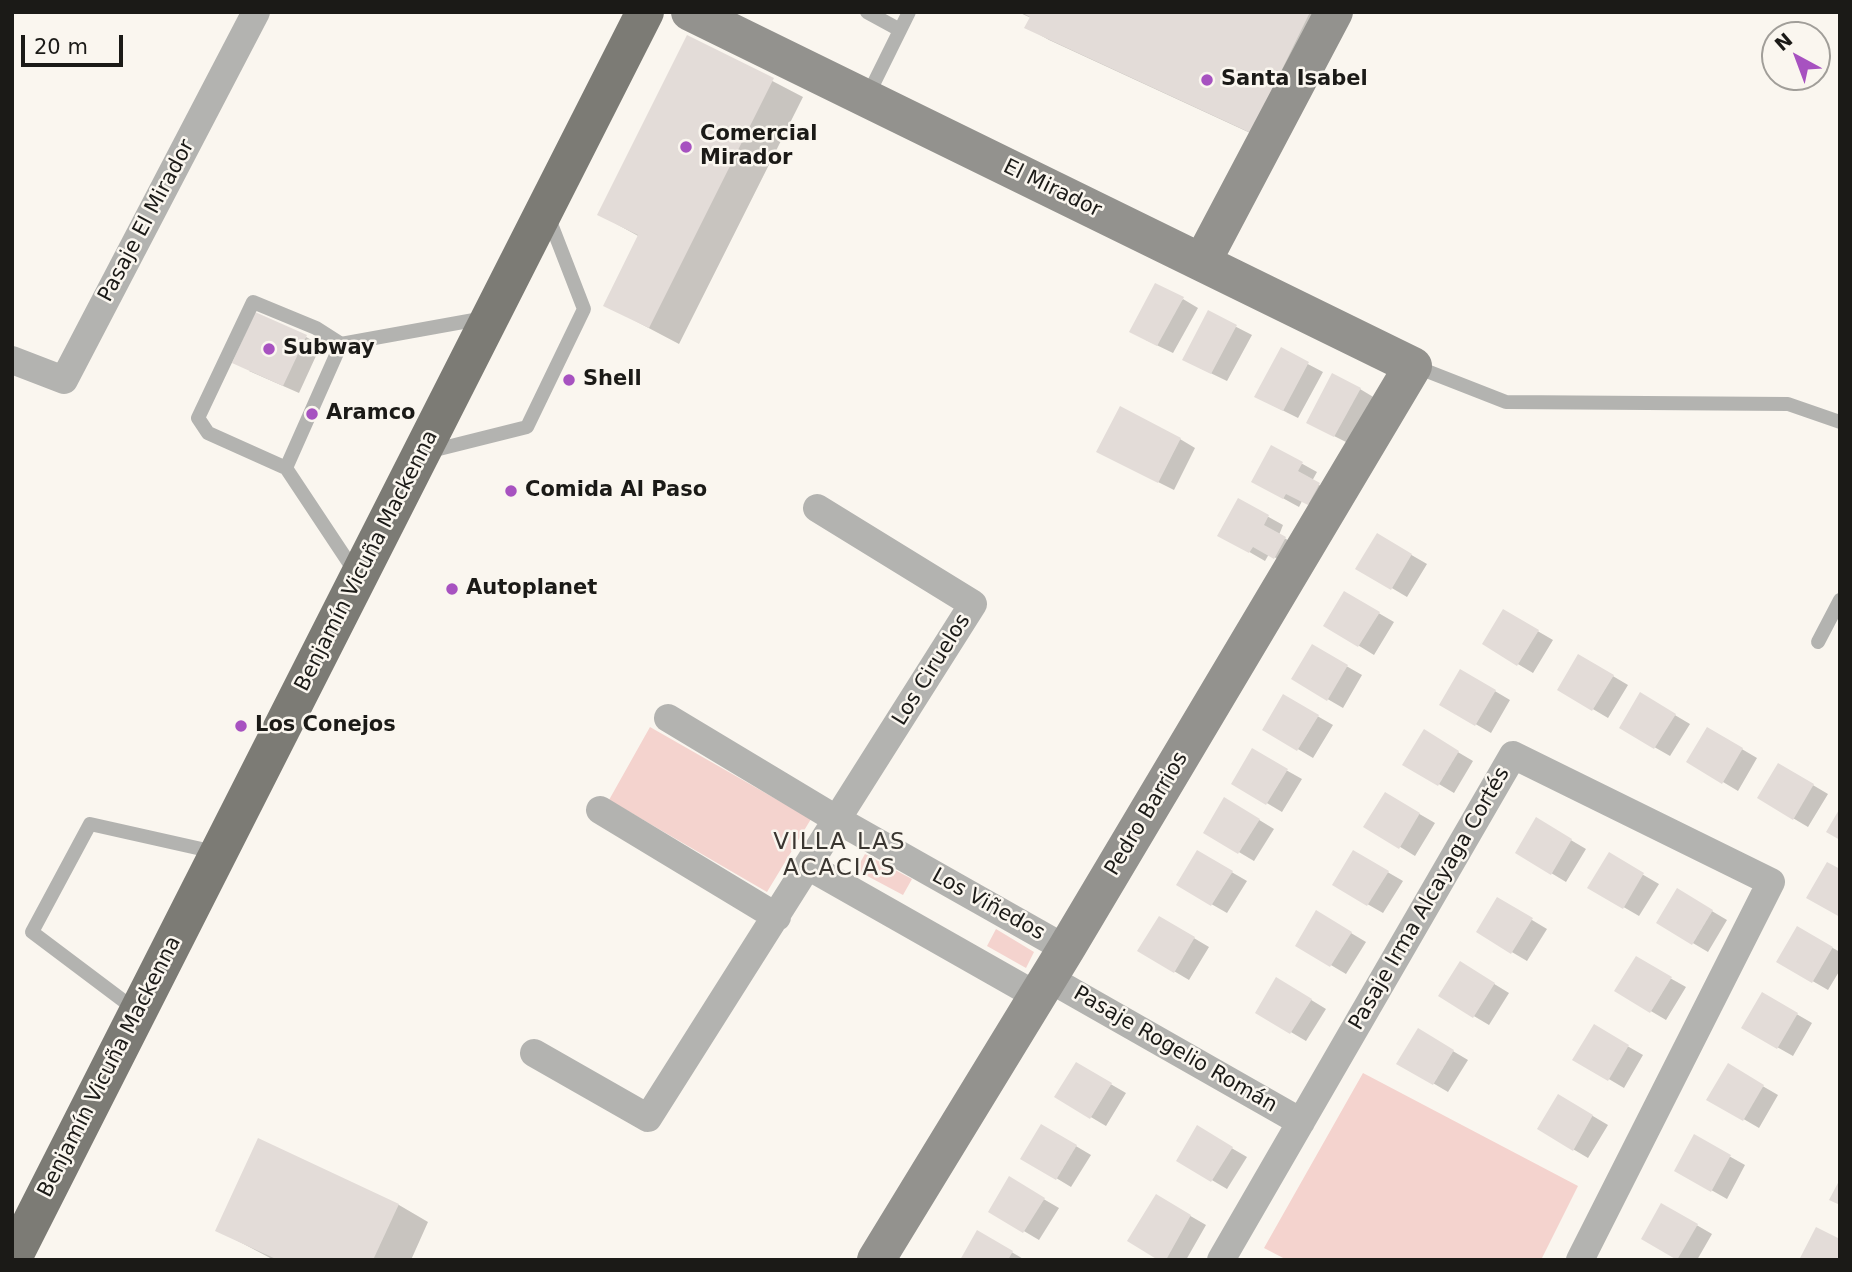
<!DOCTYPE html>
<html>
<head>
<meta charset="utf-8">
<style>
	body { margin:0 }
	#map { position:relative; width:1852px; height:1272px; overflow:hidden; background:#faf6ef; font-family:"DejaVu Sans",sans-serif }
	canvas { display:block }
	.frame { position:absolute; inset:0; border:14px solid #1b1a17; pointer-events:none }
	.north { position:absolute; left:1761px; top:21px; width:70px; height:70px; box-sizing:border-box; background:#faf6ef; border:2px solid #a19e99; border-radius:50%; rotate:319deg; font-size:19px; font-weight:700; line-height:28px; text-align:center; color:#1b1a17 }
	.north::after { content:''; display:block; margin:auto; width:24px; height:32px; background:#a752c0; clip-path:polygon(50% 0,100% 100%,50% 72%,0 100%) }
	.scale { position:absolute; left:21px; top:35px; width:102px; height:32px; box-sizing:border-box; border:4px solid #1b1a17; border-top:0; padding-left:9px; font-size:21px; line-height:24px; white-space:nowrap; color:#1b1a17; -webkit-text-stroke:5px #faf6ef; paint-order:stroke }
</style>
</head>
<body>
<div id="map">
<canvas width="1852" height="1272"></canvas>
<div class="frame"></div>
<div class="north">N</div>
<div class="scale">20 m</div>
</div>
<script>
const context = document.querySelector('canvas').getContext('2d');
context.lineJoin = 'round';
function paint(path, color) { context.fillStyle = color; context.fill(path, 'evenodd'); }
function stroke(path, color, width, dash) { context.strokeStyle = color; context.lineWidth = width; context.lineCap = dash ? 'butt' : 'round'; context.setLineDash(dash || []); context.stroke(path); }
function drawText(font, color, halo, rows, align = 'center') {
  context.font = font + ' "DejaVu Sans",sans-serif'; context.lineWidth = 5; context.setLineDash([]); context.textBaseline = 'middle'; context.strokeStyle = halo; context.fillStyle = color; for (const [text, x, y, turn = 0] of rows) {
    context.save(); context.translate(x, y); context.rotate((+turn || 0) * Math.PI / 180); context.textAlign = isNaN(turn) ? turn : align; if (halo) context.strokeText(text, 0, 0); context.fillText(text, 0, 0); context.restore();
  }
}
paint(new Path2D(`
	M650,727L811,819L767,892L609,800Z
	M865,854L912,879L903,895L856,870Z
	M996,929L1034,952L1026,968L987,946Z
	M1363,1073L1578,1186L1541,1260H1287L1264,1248Z`), '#f4d3ce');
paint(new Path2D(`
	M1018,12H1339L1274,144L1049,40L1026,27L1031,18Z
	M688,37L803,97L679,344L605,305L640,237L600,215Z
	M1183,299L1198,308L1173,353L1146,340Z
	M1209,313L1252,335L1227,381L1200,368Z
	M306,337L321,345L299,393L249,371Z
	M1281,350L1323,372L1298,418L1272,405Z
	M1360,389L1375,398L1350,444L1324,431Z
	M1180,439L1195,448L1174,490L1114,460Z
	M1272,447L1317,472L1312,481L1334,493L1324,512L1302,501L1299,507L1268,490Z
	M1238,500L1283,525L1279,535L1300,547L1290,566L1269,554L1265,561L1220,535Z
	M1377,535L1427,564L1407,597L1358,568Z
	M1344,593L1394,622L1374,655L1325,625Z
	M1503,611L1553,640L1533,673L1484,644Z
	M1313,647L1362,675L1343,708L1293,679Z
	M1579,656L1628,685L1608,718L1559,689Z
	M1461,671L1510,700L1491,733L1441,704Z
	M1641,695L1690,724L1670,756L1621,728Z
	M1284,697L1333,725L1313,758L1264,729Z
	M1708,729L1757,758L1738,791L1688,761Z
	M1424,732L1473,761L1454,793L1405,764Z
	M1252,751L1302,779L1282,812L1233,783Z
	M1779,765L1828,794L1808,827L1759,798Z
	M1385,794L1435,823L1415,856L1366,826Z
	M1225,799L1274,829L1254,861L1205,832Z
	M1537,820L1586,849L1566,882L1518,853Z
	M1197,852L1247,881L1227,913L1178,885Z
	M1353,852L1403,881L1383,913L1334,885Z
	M1609,855L1659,884L1639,916L1589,887Z
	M1678,891L1727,920L1708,952L1659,923Z
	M1497,899L1547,929L1527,961L1478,932Z
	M1316,912L1366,942L1346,974L1297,945Z
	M1160,918L1209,947L1189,980L1140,951Z
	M1797,928L1840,952V970L1828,990L1778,961Z
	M1636,959L1686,987L1666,1020L1617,991Z
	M1460,963L1509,993L1489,1025L1440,996Z
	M1277,979L1326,1009L1306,1041L1257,1012Z
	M1762,994L1812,1023L1793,1056L1743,1028Z
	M1594,1027L1643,1055L1624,1088L1575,1059Z
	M1419,1031L1468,1060L1448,1092L1399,1063Z
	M1076,1064L1126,1093L1106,1126L1057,1097Z
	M1728,1066L1778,1095L1759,1128L1709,1099Z
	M1559,1096L1608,1125L1588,1158L1539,1129Z
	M1042,1126L1091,1155L1071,1187L1023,1158Z
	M1197,1128L1247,1157L1227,1189L1178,1160Z
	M1695,1137L1745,1165L1727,1199L1676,1170Z
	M259,1140L399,1205L428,1222L411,1260H274L217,1230Z
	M1009,1179L1059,1208L1039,1240L990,1211Z
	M1156,1196L1206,1225L1186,1260H1161Z
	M1662,1205L1712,1234L1697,1260H1680L1643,1238Z
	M993,1241L1025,1260H962Z`), '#0003');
paint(new Path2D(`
	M1021,12H1310L1251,133L1024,28L1030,17Z
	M687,35L774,78L649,328L603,306L638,235L597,215Z
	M1155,283L1184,297L1157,346L1129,332Z
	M1208,310L1237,325L1211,374L1182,360Z
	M255,312L307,335L283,386L232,363Z
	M1281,347L1309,362L1283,411L1254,397Z
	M1332,373L1361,388L1334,437L1306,423Z
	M1120,406L1181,438L1158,483L1096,452Z
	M1271,445L1303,462L1298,471L1320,483L1308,505L1286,494L1283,499L1251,482Z
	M1238,498L1269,515L1264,525L1286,537L1274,559L1253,547L1249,553L1217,536Z
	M1377,533L1412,554L1391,590L1355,569Z
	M1344,591L1380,612L1358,647L1323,626Z
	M1503,609L1539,630L1517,666L1482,644Z
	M1312,644L1348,665L1327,701L1291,679Z
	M1578,654L1614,675L1592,711L1557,690Z
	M1460,669L1496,690L1475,726L1439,705Z
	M1640,692L1676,714L1654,749L1619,728Z
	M1283,694L1319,715L1297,751L1262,730Z
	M1707,727L1743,748L1722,784L1686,762Z
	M1424,729L1459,751L1438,786L1402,765Z
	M1252,748L1288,769L1266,805L1231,784Z
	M1778,763L1814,784L1793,820L1757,798Z
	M1385,792L1420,813L1399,849L1363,827Z
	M1224,797L1260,819L1238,854L1203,833Z
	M1840,808V840L1826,832Z
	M1536,817L1572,839L1551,875L1515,853Z
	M1197,850L1233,871L1211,906L1176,885Z
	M1353,850L1389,871L1367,906L1332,885Z
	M1609,852L1644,873L1623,909L1587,888Z
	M1827,862L1840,869V917L1806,898Z
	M1677,888L1713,910L1692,945L1656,923Z
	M1497,897L1533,918L1511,954L1476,932Z
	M1316,910L1352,932L1330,967L1295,946Z
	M1159,916L1195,937L1174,973L1137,951Z
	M1797,926L1833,947L1812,983L1776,962Z
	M1636,956L1672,977L1650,1013L1614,991Z
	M1460,961L1495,983L1473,1018L1438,996Z
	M1276,977L1312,999L1290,1034L1255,1013Z
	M1762,992L1798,1013L1777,1049L1741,1028Z
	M1594,1024L1629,1045L1608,1081L1572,1060Z
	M1418,1028L1454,1050L1433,1085L1396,1064Z
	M1076,1062L1112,1083L1090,1119L1054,1097Z
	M1728,1063L1764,1085L1743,1121L1706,1100Z
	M1558,1094L1593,1115L1573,1151L1537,1129Z
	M1041,1124L1077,1145L1056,1180L1020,1159Z
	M1197,1125L1233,1147L1211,1182L1176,1161Z
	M1694,1134L1731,1155L1711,1192L1674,1171Z
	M258,1138L399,1204L373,1260H278L215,1231Z
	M1009,1176L1045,1198L1023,1233L988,1212Z
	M1840,1179V1205L1829,1200Z
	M1156,1194L1191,1215L1166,1260H1158L1127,1241Z
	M1661,1203L1698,1224L1677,1260L1641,1239Z
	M1816,1227L1840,1239V1260H1799Z
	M977,1230L1013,1251L1008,1260H960Z`), '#e3dcd8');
stroke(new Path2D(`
	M867,12L900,30
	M867,97L909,12
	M1414,366L1506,402L1788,404L1840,422
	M427,452L527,427L584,309L548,216
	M286,468L208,433L198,418L253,302L316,328L341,344
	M355,572L286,468L341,344L485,318
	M1818,642L1840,600
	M137,1011L32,932L90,824L215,852`), '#b3b3b0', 14);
stroke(new Path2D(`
	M12,360L64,380L256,12
	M668,718L836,819L1066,949
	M600,810L777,917
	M808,866L1037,996
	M1048,978L1301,1122
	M534,1053L648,1118L973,604L817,508
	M1221,1260L1513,755L1771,882L1580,1260`), '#b3b3b0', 28);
stroke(new Path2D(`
	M690,12L1413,366L1066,949L876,1260
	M1202,262L1334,12`), '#93928e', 38);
stroke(new Path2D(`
	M12,1260L645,12`), '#7c7b75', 38);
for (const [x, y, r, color] of [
	[1207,80,7,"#a752c0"],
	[686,147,7,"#a752c0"],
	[269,349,7,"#a752c0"],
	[569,380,7,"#a752c0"],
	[312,414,7,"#a752c0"],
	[511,491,7,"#a752c0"],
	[452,589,7,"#a752c0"],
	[241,726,7,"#a752c0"]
]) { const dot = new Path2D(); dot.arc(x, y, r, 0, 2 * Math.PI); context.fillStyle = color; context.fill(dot); stroke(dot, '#faf6ef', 2.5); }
drawText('bold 21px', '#1b1a17', '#faf6ef', [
	["Santa Isabel",1221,80],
	["Comercial",700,135],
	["Mirador",700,159],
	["Subway",283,349],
	["Shell",583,380],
	["Aramco",326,414],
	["Comida Al Paso",525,491],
	["Autoplanet",466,589],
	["Los Conejos",255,726]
], 'left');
drawText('21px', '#1b1a17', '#faf6ef', [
	["El Mirador",1052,189,26],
	["Pasaje El Mirador",147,221,-62],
	["Benjamín Vicuña Mackenna",367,561,-63],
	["Los Ciruelos",932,670,-58],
	["Pedro Barrios",1147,814,-59],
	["Pasaje Irma Alcayaga Cortés",1430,899,-60],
	["Los Viñedos",988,905,29],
	["Pasaje Rogelio Román",1175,1050,30],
	["Benjamín Vicuña Mackenna",110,1067,-63]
]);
context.letterSpacing = '2px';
drawText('23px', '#3a3631', '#faf6ef', [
	["VILLA LAS",840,843],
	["ACACIAS",840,869]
]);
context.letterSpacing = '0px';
</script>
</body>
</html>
